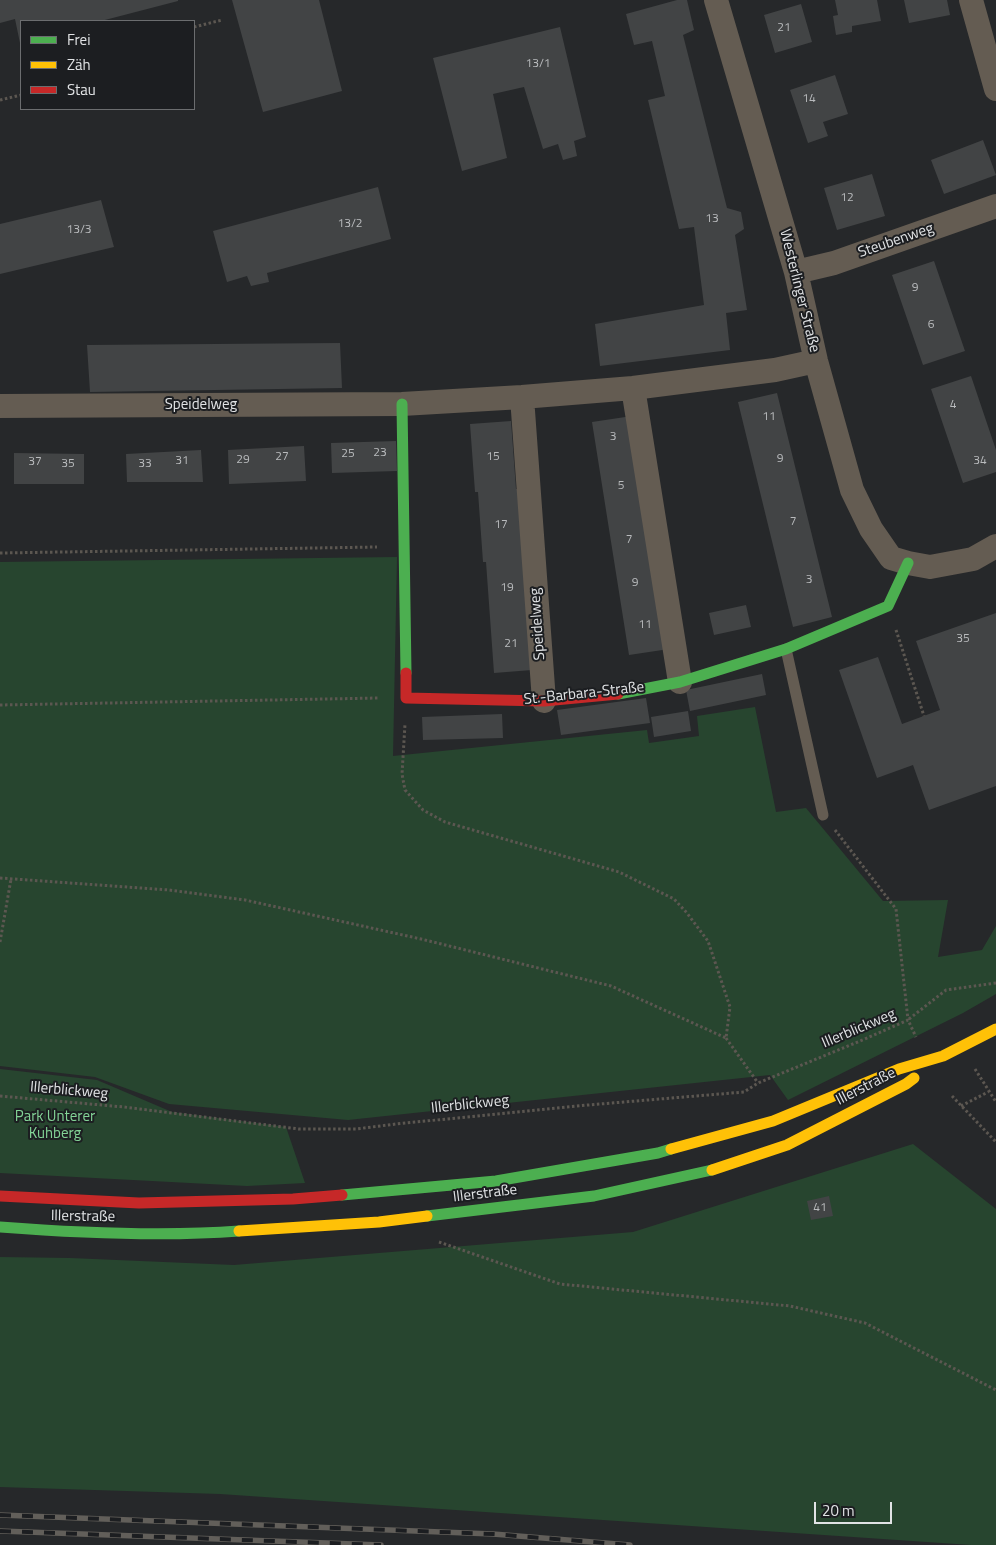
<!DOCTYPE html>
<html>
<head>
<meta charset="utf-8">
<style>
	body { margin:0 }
	#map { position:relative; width:996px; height:1545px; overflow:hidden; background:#26282a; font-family:"Titillium Web",sans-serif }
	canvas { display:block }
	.legend { position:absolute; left:20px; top:20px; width:175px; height:90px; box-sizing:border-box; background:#1c1e21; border:1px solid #6b6d6f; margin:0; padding:6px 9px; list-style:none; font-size:15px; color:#e1e3e5 }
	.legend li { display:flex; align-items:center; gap:10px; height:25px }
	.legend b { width:25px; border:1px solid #6b6d6f }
	.scale { position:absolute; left:814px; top:1502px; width:78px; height:22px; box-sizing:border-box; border:2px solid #e1e3e5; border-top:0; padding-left:6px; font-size:15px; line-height:18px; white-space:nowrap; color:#e1e3e5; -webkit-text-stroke:4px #1c1e21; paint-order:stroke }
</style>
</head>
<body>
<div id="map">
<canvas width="996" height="1545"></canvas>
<ul class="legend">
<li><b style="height:6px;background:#4caf50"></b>Frei</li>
<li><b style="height:6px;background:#ffc107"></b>Zäh</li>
<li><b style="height:6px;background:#c62828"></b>Stau</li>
</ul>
<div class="scale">20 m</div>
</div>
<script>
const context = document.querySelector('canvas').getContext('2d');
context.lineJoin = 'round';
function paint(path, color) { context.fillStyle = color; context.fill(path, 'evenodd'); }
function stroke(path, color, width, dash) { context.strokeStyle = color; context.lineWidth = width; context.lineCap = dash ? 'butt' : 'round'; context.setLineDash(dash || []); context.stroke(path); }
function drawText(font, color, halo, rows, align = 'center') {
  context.font = font + ' "Titillium Web",sans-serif'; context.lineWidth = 4; context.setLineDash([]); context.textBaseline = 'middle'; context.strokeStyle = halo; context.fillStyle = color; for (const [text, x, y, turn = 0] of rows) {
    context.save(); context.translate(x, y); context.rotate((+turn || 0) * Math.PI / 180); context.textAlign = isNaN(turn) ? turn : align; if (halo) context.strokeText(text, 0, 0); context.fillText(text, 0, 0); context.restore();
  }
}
paint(new Path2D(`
	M397,557L393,756L647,730L649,743L699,736L697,716L755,707L776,812L806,808L883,901L948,900L938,957L982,950L996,926V994L963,1013L788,1100L770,1075L348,1120L169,1104L95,1077L0,1066V562Z
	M0,1069L97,1080L172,1112L286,1127L305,1183L247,1186L0,1173Z
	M913,1144L996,1209V1545H971L220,1494L0,1487V1257L70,1258L234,1265L633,1232Z`), '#27452f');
paint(new Path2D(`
	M0,0H178V1L101,21H21L20,43L15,19L0,23Z
	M232,0H319L342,91L263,112Z
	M677,0H687L694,30L683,35L727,208L741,212L744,229L735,235L747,310L726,313L730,350L600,366L595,324L704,305L694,227L679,229L648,100L665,96L652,41L634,45L626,14Z
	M835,0H877L881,21L852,26V32L836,35L833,16L838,15Z
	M904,0H947L950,15L909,23Z
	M801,4L812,42L775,53L764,15Z
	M560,27L586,137L574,141L577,156L563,160L558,144L543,149L524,87L493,94L507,158L462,171L433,58Z
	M835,75L848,114L823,122L828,136L808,143L790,90Z
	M983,140L996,175L944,194L931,160Z
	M872,174L885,216L837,230L824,188Z
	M378,187L391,239L267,273L269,282L251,286L247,276L227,282L213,231Z
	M101,200L114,247L0,274V224Z
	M934,261L965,351L923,365L892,275Z
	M340,343L342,388L90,392L87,345Z
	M971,376L996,450V472L963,483L931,389Z
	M777,393L832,617L793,627L738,402Z
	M632,416L669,649L629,655L592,422Z
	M511,421L516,489H519L532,670L494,673L486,562H483L478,492H475L470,424Z
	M396,441L397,471L332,473L331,443Z
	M304,446L306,481L229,484L228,450Z
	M201,450L203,482H127L126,454Z
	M14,453L84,454V484H14Z
	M746,605L751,627L714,635L709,613Z
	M996,613V786L929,810L913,765L877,778L839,670L878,657L902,724L940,710L916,641Z
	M762,674L766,695L690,711L686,690Z
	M646,698L650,723L561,735L557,710Z
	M688,711L691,731L654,737L651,717Z
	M502,714L503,738L423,740L422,717Z
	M829,1196L833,1216L811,1220L807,1201Z`), '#424445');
stroke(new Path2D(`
	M194,27L222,20
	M0,100L21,95
	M0,553L377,547
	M896,630L924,716
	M0,705L379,698
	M835,830L896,909L908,1020
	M0,878L169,890L245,900L421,939L611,986L726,1038L730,1007L708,941L687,913L674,899L619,872L445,822L423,810L405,790L402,774L405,724
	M0,942L11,879
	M909,1019L946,990L996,983
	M726,1038L758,1083
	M975,1069L996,1102
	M0,1096L124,1107L299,1129H356L396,1124L588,1105L744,1092L758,1083L865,1039L908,1020L916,1037
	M952,1096L996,1142
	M961,1106L988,1092
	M439,1242L560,1284L790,1306L865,1323L996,1390`), '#5c5751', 3, [2.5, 2.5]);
stroke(new Path2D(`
	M786,649L823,815`), '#645c52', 11);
stroke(new Path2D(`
	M716,0L796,272L816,361L852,490L871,529L891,558L908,563L930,567L973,559L996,546
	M971,0L996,89
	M796,272L834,263L996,206
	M633,388L680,682
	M522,397L544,701
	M0,406L402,404L522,397L633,388L775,370L816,361`), '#645c52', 24);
stroke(new Path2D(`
	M402,404L406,673
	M618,694L680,682L786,649L888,606L908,563
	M342,1195L496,1181L658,1153L671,1149
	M427,1216L594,1196L712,1170
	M0,1227C78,1233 161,1237 239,1231`), '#4caf50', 11);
stroke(new Path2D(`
	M671,1149L773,1121L899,1069L943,1056L996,1029
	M712,1170L787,1145L906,1084L914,1078
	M239,1231L379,1222L427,1216`), '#ffc107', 11);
stroke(new Path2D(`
	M406,673V698L544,701L618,694
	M0,1196L139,1203L293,1199L342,1195`), '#c62828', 11);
const rail = new Path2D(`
	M0,1515L493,1534L630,1545
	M0,1531L381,1545`);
stroke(rail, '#625f5a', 5.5);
stroke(rail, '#1c1e21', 4, [11]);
drawText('12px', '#b9bbbd', null, [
	["21",784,28],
	["13/1",538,64],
	["14",809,99],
	["12",847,198],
	["13",712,219],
	["13/2",350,224],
	["13/3",79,230],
	["9",915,288],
	["6",931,325],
	["4",953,405],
	["11",769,417],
	["3",613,437],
	["23",380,453],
	["25",348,454],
	["27",282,457],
	["15",493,457],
	["9",780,459],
	["29",243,460],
	["31",182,461],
	["34",980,461],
	["37",35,462],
	["35",68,464],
	["33",145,464],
	["5",621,486],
	["7",793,522],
	["17",501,525],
	["7",629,540],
	["3",809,580],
	["9",635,583],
	["19",507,588],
	["11",645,625],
	["35",963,639],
	["21",511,644],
	["41",820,1208]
]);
drawText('15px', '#e1e3e5', '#1c1e21', [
	["Steubenweg",896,241,-19],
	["Westerlinger Straße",799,291,76],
	["Speidelweg",201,405],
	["Speidelweg",538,624,-94],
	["St.-Barbara-Straße",584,694,-6],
	["Illerblickweg",859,1029,-23],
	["Illerstraße",866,1087,-27],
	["Illerblickweg",69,1091,5],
	["Illerblickweg",470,1105,-6],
	["Illerstraße",485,1194,-7],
	["Illerstraße",83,1217,1]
]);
drawText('15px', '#83d396', '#1c1e21', [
	["Park Unterer",55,1117],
	["Kuhberg",55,1134]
]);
</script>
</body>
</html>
